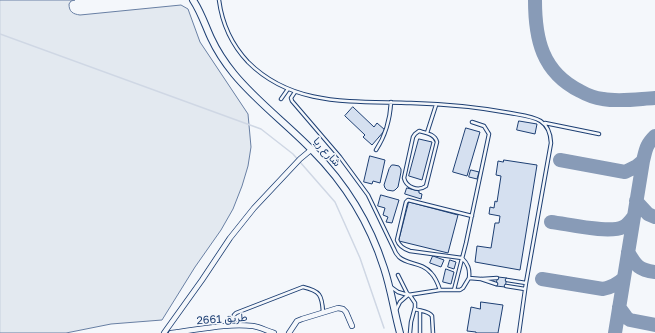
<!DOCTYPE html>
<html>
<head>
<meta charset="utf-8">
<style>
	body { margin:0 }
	canvas { display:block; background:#f4f7fb }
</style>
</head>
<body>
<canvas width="655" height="333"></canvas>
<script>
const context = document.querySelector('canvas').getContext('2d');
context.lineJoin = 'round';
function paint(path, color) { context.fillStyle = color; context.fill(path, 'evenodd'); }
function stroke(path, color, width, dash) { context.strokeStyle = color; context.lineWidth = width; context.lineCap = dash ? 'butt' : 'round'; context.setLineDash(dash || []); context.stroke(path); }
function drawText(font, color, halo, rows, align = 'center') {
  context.font = font + ' "Golos Text",Vazirmatn,sans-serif'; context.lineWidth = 3; context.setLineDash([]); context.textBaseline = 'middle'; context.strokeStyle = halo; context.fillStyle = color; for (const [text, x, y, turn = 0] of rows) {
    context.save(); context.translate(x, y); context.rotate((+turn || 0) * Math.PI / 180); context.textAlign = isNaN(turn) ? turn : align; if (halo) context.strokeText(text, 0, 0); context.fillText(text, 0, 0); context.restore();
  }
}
const green = new Path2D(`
	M0,0H75L71,1L69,4C69,12 73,14 80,15L181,5L188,9L200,42L248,114L251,147L248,166L242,186L233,209L221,230L195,267L162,320L111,324L66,333H0Z`);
paint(green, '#e3e9f0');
stroke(green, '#687fa3', 1);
stroke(new Path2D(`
	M0,34L261,129L293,154L335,202L360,258L384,328`), '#cfd7e4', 1.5);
stroke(new Path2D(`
	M535,0C535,39 542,72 580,91C587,95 595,98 603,99C620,102 638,99 655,98
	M560,160L625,172L637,166L643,161
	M636,201L648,214L655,217
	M551,222C568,224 609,234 623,227C628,225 631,220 634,216
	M628,252C636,266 639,270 655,272
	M542,279L603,289C612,287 618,284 624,278
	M619,307L627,318L630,320L655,325
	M615,333L643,161C646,149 646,145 655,136`), '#889bb7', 14);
const building = new Path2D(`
	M353,107L374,127L377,123L385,130L372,145L363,137L365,135L345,116Z
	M519,121L537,124L535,134L517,130Z
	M466,128L480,132L467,176L453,172Z
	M419,139L432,142L422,180L409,176Z
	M370,156L385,160L380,183L373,181L372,184L364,182Z
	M504,160L537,165L520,270L475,262L477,246L491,248L495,223H499L500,216L489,214L490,207L494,208L495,201L497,202L501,176L496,175L498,161L503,162Z
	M392,165H394L399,166L401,169V172L398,187L395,190L393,191L387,190L385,188L384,185L389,169Z
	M471,170L479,172L477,179L469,177Z
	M407,188L419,191V193L422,194L421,199L405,194Z
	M381,195L399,200L392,223L386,222L388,217L383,215L385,208L378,206Z
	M409,202L458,215L448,253L399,241Z
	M433,256L444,260L441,267L430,263Z
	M450,260L456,262L454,269L448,267Z
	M446,269L454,272L451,284L443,282Z
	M498,277L507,278L505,287L496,286Z
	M481,302L503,305L498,333H476V332L467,331L471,307L480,309Z`);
paint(building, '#d5e0f0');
stroke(building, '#1d3f73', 1);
const service = new Path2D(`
	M219,0C222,23 232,45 248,62C293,107 352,101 411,103C444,104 478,107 510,113C532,117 550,117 551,143L526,283L519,333
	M295,92L291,98L292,101L340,157L368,195L394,249C395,252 397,255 399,257C408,265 422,262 431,273C435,277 438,284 440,290
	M281,99L288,89
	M545,123L599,134
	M419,131C426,133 435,134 437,142L426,186C418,192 406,187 404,178L413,137L415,134Z
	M427,133L436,105
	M376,150C386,135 390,120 391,102
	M398,275L407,293L411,297L415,303V307L411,322L410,333
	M469,278C470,269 468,264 462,258L410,251C404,249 399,246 397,240L406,202L408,200L472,216
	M482,279L497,278
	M507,280L526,283
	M506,286L525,289
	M391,287L398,292L408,295L440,290H460L463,288L469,278L481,279L496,284
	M454,290L466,243L489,134L484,126L472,122
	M415,309C420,311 429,311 432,316L433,333
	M396,310L400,302L408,295
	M237,324L233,321L232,319L234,315L236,313L303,287C320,291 322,295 323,312
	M420,333V311`);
const minor = new Path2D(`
	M164,333L202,280L230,238L254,208L300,159L312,149
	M171,333C198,330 226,323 253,326C260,327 267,331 274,333
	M289,333L297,321L302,319L338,308L343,309L346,312L352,326`);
const secondary = new Path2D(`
	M193,0C201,12 205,25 211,38C217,51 225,63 234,74C257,102 287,124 312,150C345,183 370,224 384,268C391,289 394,311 400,333`);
stroke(service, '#1d3f73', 4.5);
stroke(minor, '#1d3f73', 6);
stroke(secondary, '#1d3f73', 8);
stroke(service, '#f4f7fb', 2.5);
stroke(minor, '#f4f7fb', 4.5);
stroke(secondary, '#f4f7fb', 6);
drawText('11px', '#1d3f73', '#f4f7fb', [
	["شارع ريا",327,152,48],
	["طريق 2661",222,319,-4]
]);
</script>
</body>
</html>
